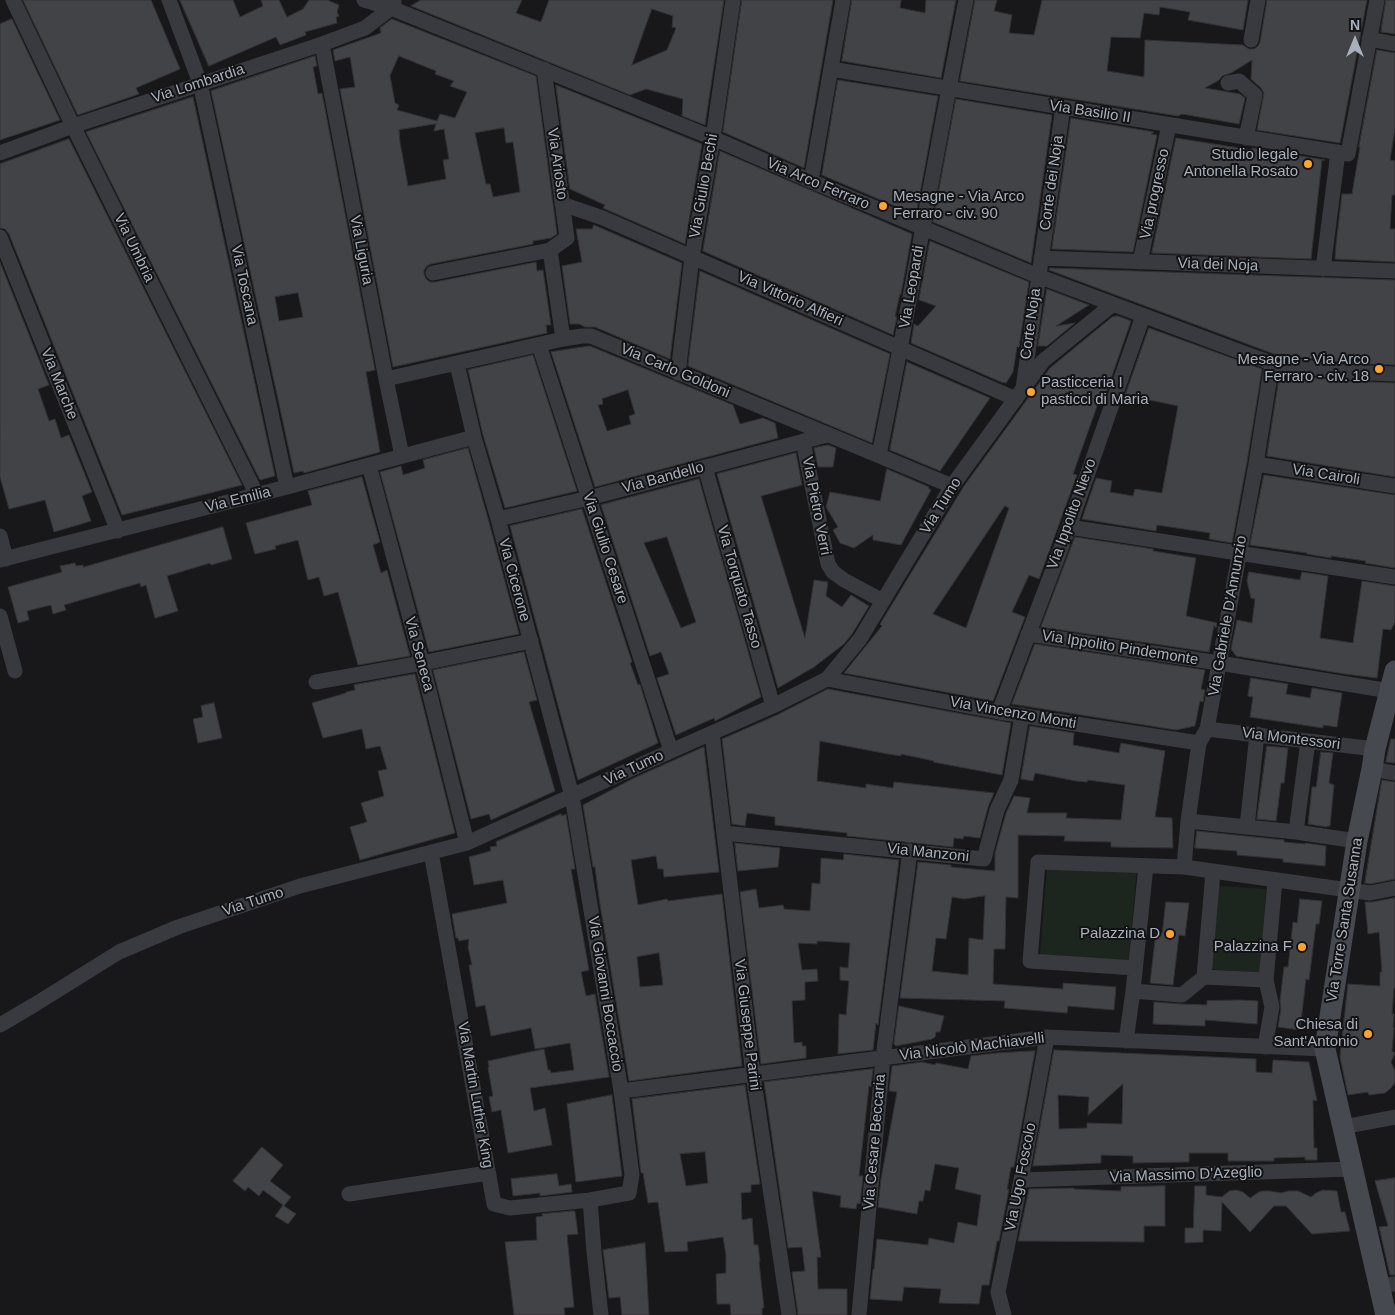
<!DOCTYPE html>
<html>
<head>
<meta charset="utf-8">
<style>
	body { margin:0 }
	#map { position:relative; width:1395px; height:1315px; overflow:hidden; background:#18181a; font-family:Helvetica,sans-serif }
	canvas { display:block }
	.north { position:absolute; left:1330px; top:15px; width:50px; height:50px; -webkit-text-stroke:4px #131315; paint-order:stroke; rotate:0deg; font-size:14px; font-weight:700; line-height:20px; text-align:center; color:#a9b0bb }
	.north::after { content:''; display:block; margin:auto; width:18px; height:22px; background:#a9b0bb; clip-path:polygon(50% 0,100% 100%,50% 72%,0 100%) }
</style>
</head>
<body>
<div id="map">
<canvas width="1395" height="1315"></canvas>
<div class="north">N</div>
</div>
<script>
const context = document.querySelector('canvas').getContext('2d');
context.lineJoin = 'round';
function paint(path, color) { context.fillStyle = color; context.fill(path, 'evenodd'); }
function stroke(path, color, width, dash) { context.strokeStyle = color; context.lineWidth = width; context.lineCap = dash ? 'butt' : 'round'; context.setLineDash(dash || []); context.stroke(path); }
function drawText(font, color, halo, rows, align = 'center') {
  context.font = font + ' Helvetica,sans-serif'; context.lineWidth = 4; context.setLineDash([]); context.textBaseline = 'middle'; context.strokeStyle = halo; context.fillStyle = color; for (const [text, x, y, turn = 0] of rows) {
    context.save(); context.translate(x, y); context.rotate((+turn || 0) * Math.PI / 180); context.textAlign = isNaN(turn) ? turn : align; if (halo) context.strokeText(text, 0, 0); context.fillText(text, 0, 0); context.restore();
  }
}
paint(new Path2D(`
	M1047,868L1137,870L1128,963L1040,955Z
	M1219,886L1266,889L1260,973L1212,969Z`), '#1d261e');
const building = new Path2D(`
	M23,0H151L180,69L136,88L139,94L78,115Z
	M180,0H233L240,17L263,6L261,0H279L287,17L303,9L309,0H327L339,5L337,12L339,16L336,17L337,23L305,32L306,35L280,45L276,37L209,66Z
	M421,0H522L516,13L541,22L549,0H724L705,125L682,116L683,99L646,89L630,95L411,6ZM652,9L673,16L672,27L676,28L667,50L632,65Z
	M742,0H833L804,168L723,132Z
	M852,0H901L900,8L925,13L926,0H956L941,78L842,61Z
	M975,0H997L994,11L1012,15L1009,33L1034,35L1042,0H1248L1243,30L1188,20L1190,12L1160,7L1159,15L1144,13L1140,38L1111,37L1107,71L1144,77L1145,40L1243,45L1249,49H1254L1258,46L1260,42L1267,0H1367L1340,143L1257,130L1264,93L1261,88L1251,79L1252,60L1231,73L1222,76L1219,80L1205,88L1240,94L1245,98L1239,124L1182,114L1178,116L960,81Z
	M1386,0H1395V34L1381,32Z
	M12,19L60,120L0,140V24Z
	M392,19L536,76L557,234L551,238L533,241V244L431,264L427,266L424,270V274L426,279L430,282H435L536,262L537,271L543,270L551,325H546L547,333L393,367L340,89L355,87L350,57L335,61L333,50L381,33L380,28ZM399,56L436,71L435,74L454,81L450,86L467,92L455,118L440,114L437,121L397,110L399,105L395,103L390,76ZM436,124L434,131L444,129L449,159L443,160L446,179L408,186L400,142L399,130ZM504,128L506,143L513,142L520,192L493,197L490,184H486L475,133Z
	M1377,50L1395,53V128L1390,160L1395,161V195H1392L1390,229H1395V262L1335,259L1336,245L1342,194H1352L1360,147H1359Z
	M315,56L317,66L313,67L318,94L322,93L375,370L366,372L380,452L304,473L303,471L294,473L211,91ZM298,293L303,317L279,321L275,297Z
	M838,80L938,96L916,215L822,175Z
	M556,85L702,144L685,244L603,208L605,205L570,189Z
	M193,97L275,476L260,480L86,132Z
	M956,99L1052,115L1031,263L933,222Z
	M1071,118L1154,132L1151,134L1157,135L1133,252L1052,249Z
	M1176,138L1252,150V148L1325,160H1322L1311,259L1152,253Z
	M69,139L242,485L122,515L9,234L5,229L0,228V164Z
	M720,151L912,234L901,294H900L895,316L897,317L893,335L703,251Z
	M594,225L682,263L670,359L595,327H585L579,324H570L562,266L582,262L576,229H592Z
	M930,241L1029,282L1019,347H1017L1013,372L1006,383L1001,382L911,343L914,324L918,326L936,306L919,300Z
	M0,262L49,385L38,389L49,421L55,419L61,438L69,435L92,492L82,496L91,521L54,532L45,500L9,509L0,477Z
	M1050,268L1395,280V365L1346,363L1274,354L1049,270Z
	M700,271L890,354L872,443L688,366Z
	M1047,289L1089,305L1056,326L1075,323L1047,346H1038Z
	M1118,316L1131,321L1106,393L1102,392L1073,474L1077,475L1039,579L1029,575L1012,612L1025,617L993,701L844,673L882,626L880,624L964,486L1050,368L1112,317ZM1005,506L1009,508L966,628L933,614Z
	M1149,328L1262,369L1247,462L1232,543L1209,539L1210,533L1157,525L1156,531L1082,519L1096,478L1112,481L1110,492L1133,496L1135,489L1162,493L1178,406L1155,401L1125,396Z
	M590,346L733,405L740,424L763,418L775,423L778,438L595,487L551,352ZM628,390L635,414L629,416L631,424L607,431L598,405L603,404L602,399Z
	M533,355L577,491L505,508L483,435L468,370Z
	M907,362L990,398L940,471L890,450Z
	M1280,373L1344,381L1395,383V477L1267,456Z
	M828,445L836,448L833,467H818L814,448Z
	M468,448L489,522L519,634L429,652L380,472L401,466L403,475L425,468L423,460Z
	M796,453L802,485L761,496L805,638L814,580L828,582L826,596L842,607L851,595L869,606L852,634L844,644L814,667L778,688L717,474Z
	M887,469L929,487L928,488L931,490L901,545L873,540V535L854,548L840,543L833,530L838,527L826,507L830,492L880,501Z
	M1264,475L1395,495V568L1365,563L1366,561L1331,556V558L1307,554V553L1250,545Z
	M362,477L380,542L373,545L381,573L387,570L410,656L358,665L338,592L324,596L319,577L308,580L298,540L275,546L276,549L255,554L246,523L312,505L308,491Z
	M699,479L761,697L715,721L714,718L676,735L657,678L669,674L661,652L650,656L601,505ZM667,537L696,622L681,628L644,543Z
	M582,509L632,662L630,663L638,685L640,684L658,743L578,780L510,526Z
	M223,527L232,559L211,565L210,563L167,576L178,611L155,618L146,585L141,587L140,583L64,605L66,610L53,614L51,605L27,611L29,620L18,623L8,587L62,572L60,566L75,563L76,566L83,565V567Z
	M1075,537L1153,549V551L1196,558L1186,616L1217,623L1216,628L1214,625L1209,652L1041,627Z
	M1249,572L1300,580L1302,572L1328,576L1320,638L1353,643L1362,581L1395,586V622L1391,630L1383,629L1377,678L1345,674L1236,656L1231,649L1237,620L1252,623L1255,599L1251,598L1247,581Z
	M1035,644L1205,670L1201,689L1205,690L1203,702L1200,701L1195,726L1176,730L1012,704Z
	M524,652L537,700L529,702L555,791L491,820L489,814L471,819L433,670Z
	M415,674L455,833L360,860L350,827L367,822L361,803L384,796L378,771L387,769L380,746L366,749L362,729L323,738L312,703L346,693V692L355,690L354,685Z
	M1251,678L1288,684L1286,694L1310,698L1312,688L1342,693L1337,727L1323,725V728L1250,717L1253,697L1248,696Z
	M828,689L1011,723L1002,775L933,762L934,761L901,754V756L888,754L820,741L817,781L866,788V784L893,788L894,782L994,793L988,807L980,838L964,836L963,839L954,838L953,847L847,836V833L775,825V817L747,813L745,826L732,824L722,739L777,715Z
	M214,703L222,738L198,743L193,719L203,717L201,706Z
	M1030,726L1074,733L1073,745L1119,753L1121,743L1165,751L1155,817L1172,818L1173,848L1111,847V842L1064,841L1065,836L1018,835V898L1006,897L1005,949H994L993,984L1063,989V983L1116,987L1114,1010L1068,1006L1067,1013L1004,1008L1005,1001L900,998L918,862L951,865V867L995,871V853L1006,813L1014,796L1030,798L1027,813H1067L1066,818L1121,820L1125,785L1088,780L1087,782L1076,781L1035,773L1033,781L1021,779ZM985,896L983,940L969,938L968,975L932,971L936,938L946,939L952,897L964,899Z
	M1391,739H1395V763L1386,762Z
	M1267,746L1288,748L1284,783H1281L1276,821L1257,819Z
	M704,747L719,872L664,877L663,869H658L656,856L631,860L638,905L667,899L668,901L722,894L742,1066L629,1081L599,898L595,867H593L583,805L634,778ZM659,953L663,985L640,987L637,957Z
	M1321,752L1333,753L1329,783L1334,785L1330,826H1327V827L1308,824L1312,787H1316Z
	M1382,780L1395,782V879L1370,884L1365,883Z
	M561,814L562,816L566,814L575,869H571L589,970L581,972L586,996L595,994L609,1077L530,1088L534,1111L545,1108L552,1145L508,1153L501,1110L492,1112L489,1097L493,1096L488,1068L489,1067L488,1061L544,1049L548,1070H550L551,1073L574,1070L570,1043L535,1049L531,1028L491,1036L485,1005L476,1007L469,965H472L468,947L469,939L459,941L458,938H456L452,914L507,903L503,880L474,885L469,857L491,851L490,847L497,846L496,842Z
	M1197,831L1284,840V842L1305,844V843L1326,846L1325,866L1283,862V859L1237,855V851L1195,848Z
	M735,843L780,848L778,867L738,871Z
	M844,854L899,860L878,1025L876,1023L873,1050L838,1054L839,1014L846,1015L849,981L840,980V967L848,968L850,943L817,941V944L798,943L802,970L817,969L818,981L805,982V1000L792,1001L794,1043L802,1042V1046H806V1058L761,1064L740,892L756,889L759,908L783,905L784,909L810,911L812,883L820,884L821,858L843,860Z
	M1395,898V988H1394L1392,1014H1394L1393,1027L1394,1028L1392,1051L1395,1053L1391,1062L1395,1071V1082L1391,1088L1385,1093L1369,1095L1368,1092L1348,1095L1340,1057L1348,984L1380,986V972H1382L1379,932L1368,934L1365,902H1372Z
	M1300,899L1322,901L1319,924H1316L1309,980L1306,979L1300,1030L1278,1027L1281,1009L1280,1001L1284,967H1288L1293,922L1297,923Z
	M1166,902L1189,903L1185,936L1179,935L1173,985L1150,983L1156,932L1162,933Z
	M1240,1000L1258,1001L1257,1024L1205,1020V1026L1153,1024L1154,1002L1181,1004L1207,1005V1001Z
	M899,1006L944,1016L940,1032H936L935,1037L932,1039L896,1046L894,1044Z
	M1054,1050L1256,1059V1072L1272,1073L1273,1060L1309,1062L1317,1101L1313,1100L1314,1148H1317V1160H1305V1157L1274,1158V1161H1228V1153H1189V1162L1133,1163V1156L1101,1155V1163L1033,1166ZM1123,1084L1122,1124L1087,1123V1128L1059,1129L1058,1095L1089,1097L1088,1115Z
	M1035,1051L1014,1167H1011L1007,1190L1009,1189L999,1241H997L989,1285H982L979,1304L939,1303L941,1289L904,1287L902,1301L870,1299L873,1269H874L877,1239L928,1245L929,1238L954,1243L958,1222L977,1226L981,1195L955,1189L959,1168L935,1164L930,1191L925,1190L923,1201H919L917,1214L878,1207L881,1179L897,1092L889,1091L892,1066L922,1062L935,1065L936,1063L968,1069L971,1056L997,1053Z
	M873,1069L871,1087L869,1086L859,1176H863L860,1204L857,1203L856,1209L840,1207L841,1196L812,1191L821,1257H817L818,1289H847V1315H798L792,1272L805,1271L802,1247L788,1248L764,1082Z
	M745,1085L760,1184L751,1185V1192L741,1193L742,1220L752,1218L754,1245H758L760,1262H759L764,1308H762V1315H731L730,1304H717L716,1274L726,1273V1255L723,1237L687,1242L688,1251L665,1252L658,1202L648,1203L643,1173H641L632,1099ZM705,1152L708,1183L686,1186L680,1154Z
	M612,1095L622,1176L576,1182L567,1104Z
	M262,1147L283,1165L270,1181L291,1197L284,1206L296,1214L288,1224L275,1216L283,1205L263,1190L259,1196L248,1187L245,1191L233,1181Z
	M557,1174L559,1186L571,1184L572,1192L540,1196V1193L513,1196L511,1179Z
	M1395,1178V1275H1390L1379,1227L1388,1226L1375,1181Z
	M1165,1186V1226H1144V1242L1018,1241L1029,1189L1074,1188V1189L1121,1191V1187Z
	M1195,1186H1206V1195L1222,1197L1229,1191L1236,1190L1243,1192L1250,1198L1259,1192L1263,1191H1270L1281,1193L1288,1191H1298L1311,1197L1316,1193L1323,1190L1337,1191L1341,1212H1345L1350,1231L1312,1234L1286,1206H1274L1250,1232L1222,1202L1221,1231L1203,1230V1242L1185,1243V1228H1193Z
	M574,1211L575,1212L578,1234L567,1235L574,1307L564,1308L565,1315H514L505,1242L537,1240L536,1217L543,1216L542,1214Z
	M645,1243L649,1315H622L620,1297L609,1298L603,1250Z`);
paint(building, '#424347');
stroke(building, '#323236', 1);
stroke(new Path2D(`
	M13,0L73,126L257,495
	M169,0L200,83L287,487
	M364,0L391,8L713,138L811,181L1038,276L1249,355L1272,363L1345,372L1395,374
	M1369,39L1395,44
	M1251,40L1258,0
	M322,44L386,379L402,456
	M831,69L1348,154L1377,0
	M1228,83L1239,81L1255,95L1246,138
	M0,153L73,126L322,44L365,28L391,8L394,2
	M811,181L843,0
	M562,204L603,218L1016,399
	M0,237L118,531
	M550,250L563,339
	M1041,258L1395,271
	M1140,262L1169,125
	M1323,269L1338,152
	M433,273L550,250L567,238L544,69
	M539,345L671,751
	M678,373L692,257L713,138L733,0
	M386,379L563,339L582,336H591L952,486
	M1023,388L1063,107
	M803,441L828,564L833,572L844,580L883,601
	M879,455C910,304 936,152 966,0
	M1256,464L1395,486
	M369,465L422,663L467,843
	M705,467L773,706
	M498,519L589,498L827,435
	M1069,527L1395,577
	M0,536L6,559
	M0,560L287,487L474,437
	M0,616L15,671
	M1028,634L1219,663L1390,691
	M827,679L999,712L1199,743
	M316,682L422,663L531,641
	M999,712L1069,527L1143,316
	M1207,729L1375,749
	M712,733L753,1075L789,1315
	M1372,769L1395,773
	M1188,821L1296,832L1357,841
	M1247,827L1257,734
	M1296,832L1308,741
	M724,833L984,859L997,810L1011,780L1022,715
	M431,852L494,1204L510,1208L590,1200L629,1193L632,1175L621,1091L572,796L498,519L474,437L457,364
	M1184,867L1188,821L1199,743L1207,729L1256,464L1272,363
	M1135,968L1030,961L1038,862L1184,867L1370,893L1395,888
	M1204,977L1213,872
	M1133,991L1182,995L1204,977L1266,980
	M0,1025L34,1005L119,952L178,927L300,886L467,843L671,751L773,706L827,679L860,639L952,486L1043,361L1113,304
	M1126,1041L1133,991L1146,866
	M1265,1047L1272,1007L1266,980L1275,881
	M621,1091L1047,1037L1325,1049
	M1343,1127L1395,1117
	M1021,1180L1352,1169
	M349,1194L488,1173
	M590,1200L594,1252L601,1315
	M1378,1286L1395,1284
	M859,1315L883,1058L910,851
	M1004,1315L998,1292L1021,1180L1047,1037`), '#393a3f', 15);
stroke(new Path2D(`
	M1386,1315L1325,1049L1357,841L1372,769L1375,749L1395,671`), '#464950', 21);
for (const [x, y, r, color] of [
	[1308,164,5,"#fca52e"],
	[883,206,5,"#fca52e"],
	[1379,369,5,"#fca52e"],
	[1031,392,5,"#fca52e"],
	[1170,934,5,"#fca52e"],
	[1302,947,5,"#fca52e"],
	[1368,1034,5,"#fca52e"]
]) { const dot = new Path2D(); dot.arc(x, y, r, 0, 2 * Math.PI); context.fillStyle = color; context.fill(dot); stroke(dot, '#131315', 2); }
drawText('15px', '#a9b0bb', '#131315', [
	["Via Lombardia",198,84,-18],
	["Via Basilio II",1090,112,9],
	["Via Ariosto",557,164,82],
	["Corte dei Noja",1052,183,-82],
	["Via Arco Ferraro",818,184,23],
	["Via Giulio Bechi",704,186,-80],
	["Via progresso",1155,194,-78],
	["Via Umbria",134,248,64],
	["Via Liguria",361,250,79],
	["Via dei Noja",1218,265,2],
	["Via Toscana",244,285,78],
	["Via Leopardi",912,287,-80],
	["Via Vittorio Alfieri",790,299,24],
	["Corte Noja",1031,324,-82],
	["Via Carlo Goldoni",675,371,23],
	["Via Marche",59,384,68],
	["Via Cairoli",1326,475,9],
	["Via Bandello",663,478,-15],
	["Via Emilia",238,500,-14],
	["Via Pietro Verri",816,506,79],
	["Via Tumo",941,506,-58],
	["Via Ippolito Nievo",1072,514,-70],
	["Via Giulio Cesare",605,548,72],
	["Via Cicerone",514,580,75],
	["Via Torquato Tasso",739,587,74],
	["Via Gabriele D'Annunzio",1228,616,-80],
	["Via Ippolito Pindemonte",1120,648,9],
	["Via Seneca",419,654,75],
	["Via Vincenzo Monti",1013,713,10],
	["Via Montessori",1291,739,7],
	["Via Tumo",634,768,-25],
	["Via Manzoni",928,853,6],
	["Via Tumo",253,902,-18],
	["Via Torre Santa Susanna",1345,920,-81],
	["Via Giovanni Boccaccio",605,994,81],
	["Via Giuseppe Parini",747,1025,83],
	["Via Nicolò Machiavelli",972,1047,-7],
	["Via Martin Luther King",475,1095,80],
	["Via Cesare Beccaria",875,1142,-85],
	["Via Massimo D'Azeglio",1186,1175,-2],
	["Via Ugo Foscolo",1021,1177,-79]
]);
drawText('15px', '#a9b0bb', '#131315', [
	["Studio legale",1298,155],
	["Antonella Rosato",1298,172],
	["Mesagne - Via Arco",893,197,"left"],
	["Ferraro - civ. 90",893,214,"left"],
	["Mesagne - Via Arco",1369,360],
	["Ferraro - civ. 18",1369,377],
	["Pasticceria I",1041,383,"left"],
	["pasticci di Maria",1041,400,"left"],
	["Palazzina D",1160,934],
	["Palazzina F",1292,947],
	["Chiesa di",1358,1025],
	["Sant'Antonio",1358,1042]
], 'right');
</script>
</body>
</html>
